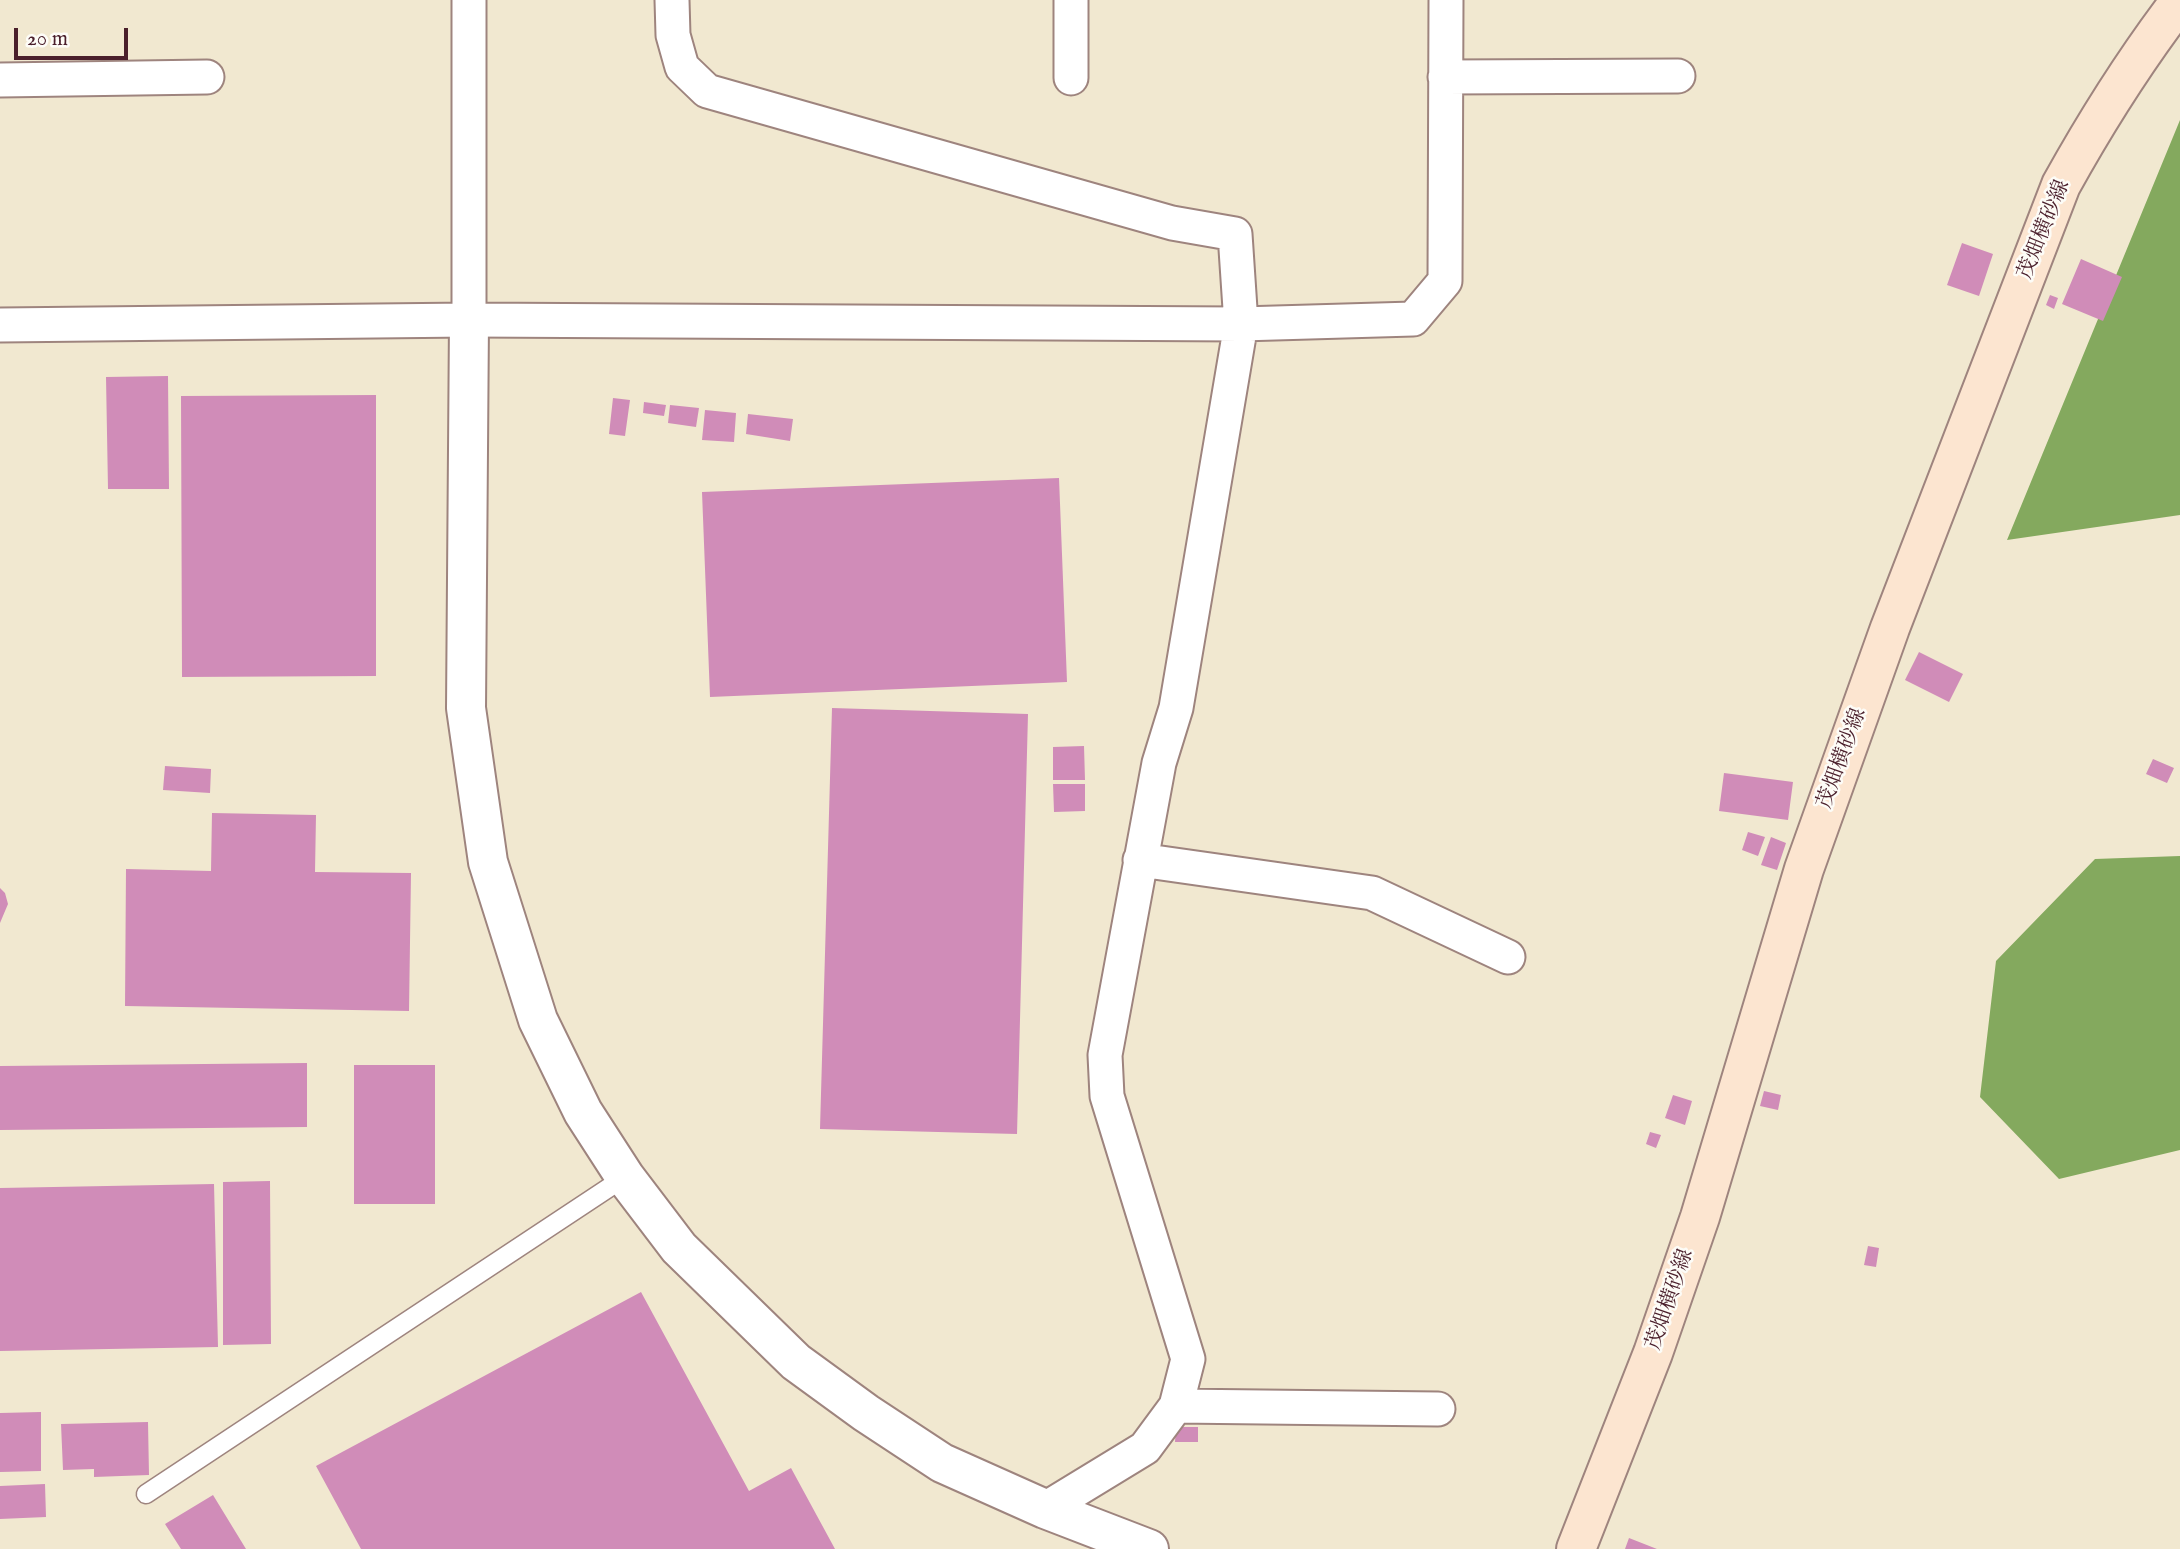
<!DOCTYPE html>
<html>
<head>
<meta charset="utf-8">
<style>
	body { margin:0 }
	#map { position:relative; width:2180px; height:1549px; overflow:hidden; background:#f1e8d0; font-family:"IM FELL English",serif }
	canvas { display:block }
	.scale { position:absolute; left:14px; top:28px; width:114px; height:32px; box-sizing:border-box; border:4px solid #4a1f2b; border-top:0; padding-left:9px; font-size:21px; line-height:24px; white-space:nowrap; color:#4a1f2b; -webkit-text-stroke:5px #fdfcf7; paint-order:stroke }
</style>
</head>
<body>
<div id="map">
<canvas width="2180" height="1549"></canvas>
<div class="scale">20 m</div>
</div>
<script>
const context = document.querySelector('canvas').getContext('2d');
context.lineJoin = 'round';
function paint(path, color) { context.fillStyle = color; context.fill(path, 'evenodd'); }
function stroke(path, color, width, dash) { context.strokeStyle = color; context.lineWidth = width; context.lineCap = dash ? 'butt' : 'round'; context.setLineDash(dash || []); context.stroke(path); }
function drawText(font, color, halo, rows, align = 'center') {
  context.font = font + ' "IM FELL English","Noto Serif JP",serif'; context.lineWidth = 5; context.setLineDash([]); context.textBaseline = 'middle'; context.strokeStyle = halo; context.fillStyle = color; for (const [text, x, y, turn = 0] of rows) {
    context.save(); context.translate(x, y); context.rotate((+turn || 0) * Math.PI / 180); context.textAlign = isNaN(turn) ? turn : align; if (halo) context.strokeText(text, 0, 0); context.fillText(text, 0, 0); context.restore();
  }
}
paint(new Path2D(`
	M2180,120V515L2007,540Z
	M2180,856V1150L2059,1179L1980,1097L1996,961L2095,859Z`), '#84a95e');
paint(new Path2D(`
	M1962,243L1993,254L1979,296L1947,285Z
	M2081,259L2122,277L2103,321L2062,304Z
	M2050,295L2058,298L2054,309L2046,305Z
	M168,376L169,489H108L106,377Z
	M376,395V676L182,677L181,396Z
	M613,398L630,400L625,436L609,434Z
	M644,402L666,405L664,416L643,413Z
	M670,405L699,408L696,427L668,423Z
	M705,410L736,413L734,442L702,440Z
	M748,414L793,419L790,441L746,434Z
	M1059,478L1067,682L710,697L702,492Z
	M1919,652L1963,674L1949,702L1905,680Z
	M832,708L1028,714L1017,1134L820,1129Z
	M1084,746L1085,780H1053V747Z
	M2153,759L2174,768L2167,783L2146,774Z
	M165,766L211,769L210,793L163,790Z
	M1724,773L1793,782L1788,820L1719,811Z
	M1053,784H1085V811L1054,812Z
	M212,813L316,815L315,872L411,873L409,1011L125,1006L126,869L211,871Z
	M1748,832L1765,837L1758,856L1742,850Z
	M1771,837L1786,843L1777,870L1761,865Z
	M0,888L5,893L8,904L0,923Z
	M307,1063V1127L0,1130V1066Z
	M354,1065H435V1204H354Z
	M1764,1091L1781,1095L1778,1110L1760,1106Z
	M1673,1095L1692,1101L1685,1125L1665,1118Z
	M1650,1132L1661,1135L1656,1148L1646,1144Z
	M270,1181L271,1344L223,1345V1182Z
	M214,1184L218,1347L0,1351V1188Z
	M1868,1246L1879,1248L1876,1267L1864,1265Z
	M641,1292L749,1491L791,1468L835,1549H361L316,1466Z
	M41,1412V1471L0,1472V1413Z
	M148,1422L149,1475L94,1477V1469L63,1470L61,1424Z
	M1176,1427H1198V1442H1175Z
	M45,1484L46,1517L0,1519V1486Z
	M213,1495L246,1549H181L165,1524Z
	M1629,1538L1657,1549H1625Z`), '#d08cb8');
const service = new Path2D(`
	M146,1494L625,1177`);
const minor = new Path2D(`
	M672,0L673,35L682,67L707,91L1172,223L1235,234L1241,324L1176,708L1159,763L1105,1055L1107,1096L1188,1359L1176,1406L1145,1448L1045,1509
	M1071,0V78
	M1445,77L1678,76
	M0,80L207,77
	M469,320V0
	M0,325L469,320L1241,324L1413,319L1445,281L1446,0
	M1140,860L1372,893L1508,957
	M1176,1406L1438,1409`);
const tertiary = new Path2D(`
	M469,320L466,708L488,862L538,1020L583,1112L625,1177L679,1248L796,1362L866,1413L942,1463L1045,1509L1149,1549`);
const secondary = new Path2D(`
	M1576,1549L1653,1353L1700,1217L1804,869L1890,628L2061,185C2097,120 2135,60 2180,1`);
stroke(service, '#9e847e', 21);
stroke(minor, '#9e847e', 37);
stroke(tertiary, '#9e847e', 42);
stroke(secondary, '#9e847e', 42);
stroke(service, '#fff', 18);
stroke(minor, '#fff', 33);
stroke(tertiary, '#fff', 38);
stroke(secondary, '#fce5d0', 38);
drawText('21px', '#4a1f2b', '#fdfcf7', [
	["茂畑横砂線",2045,230,-68],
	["茂畑横砂線",1843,759,-70],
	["茂畑横砂線",1671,1300,-71]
]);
</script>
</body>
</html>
